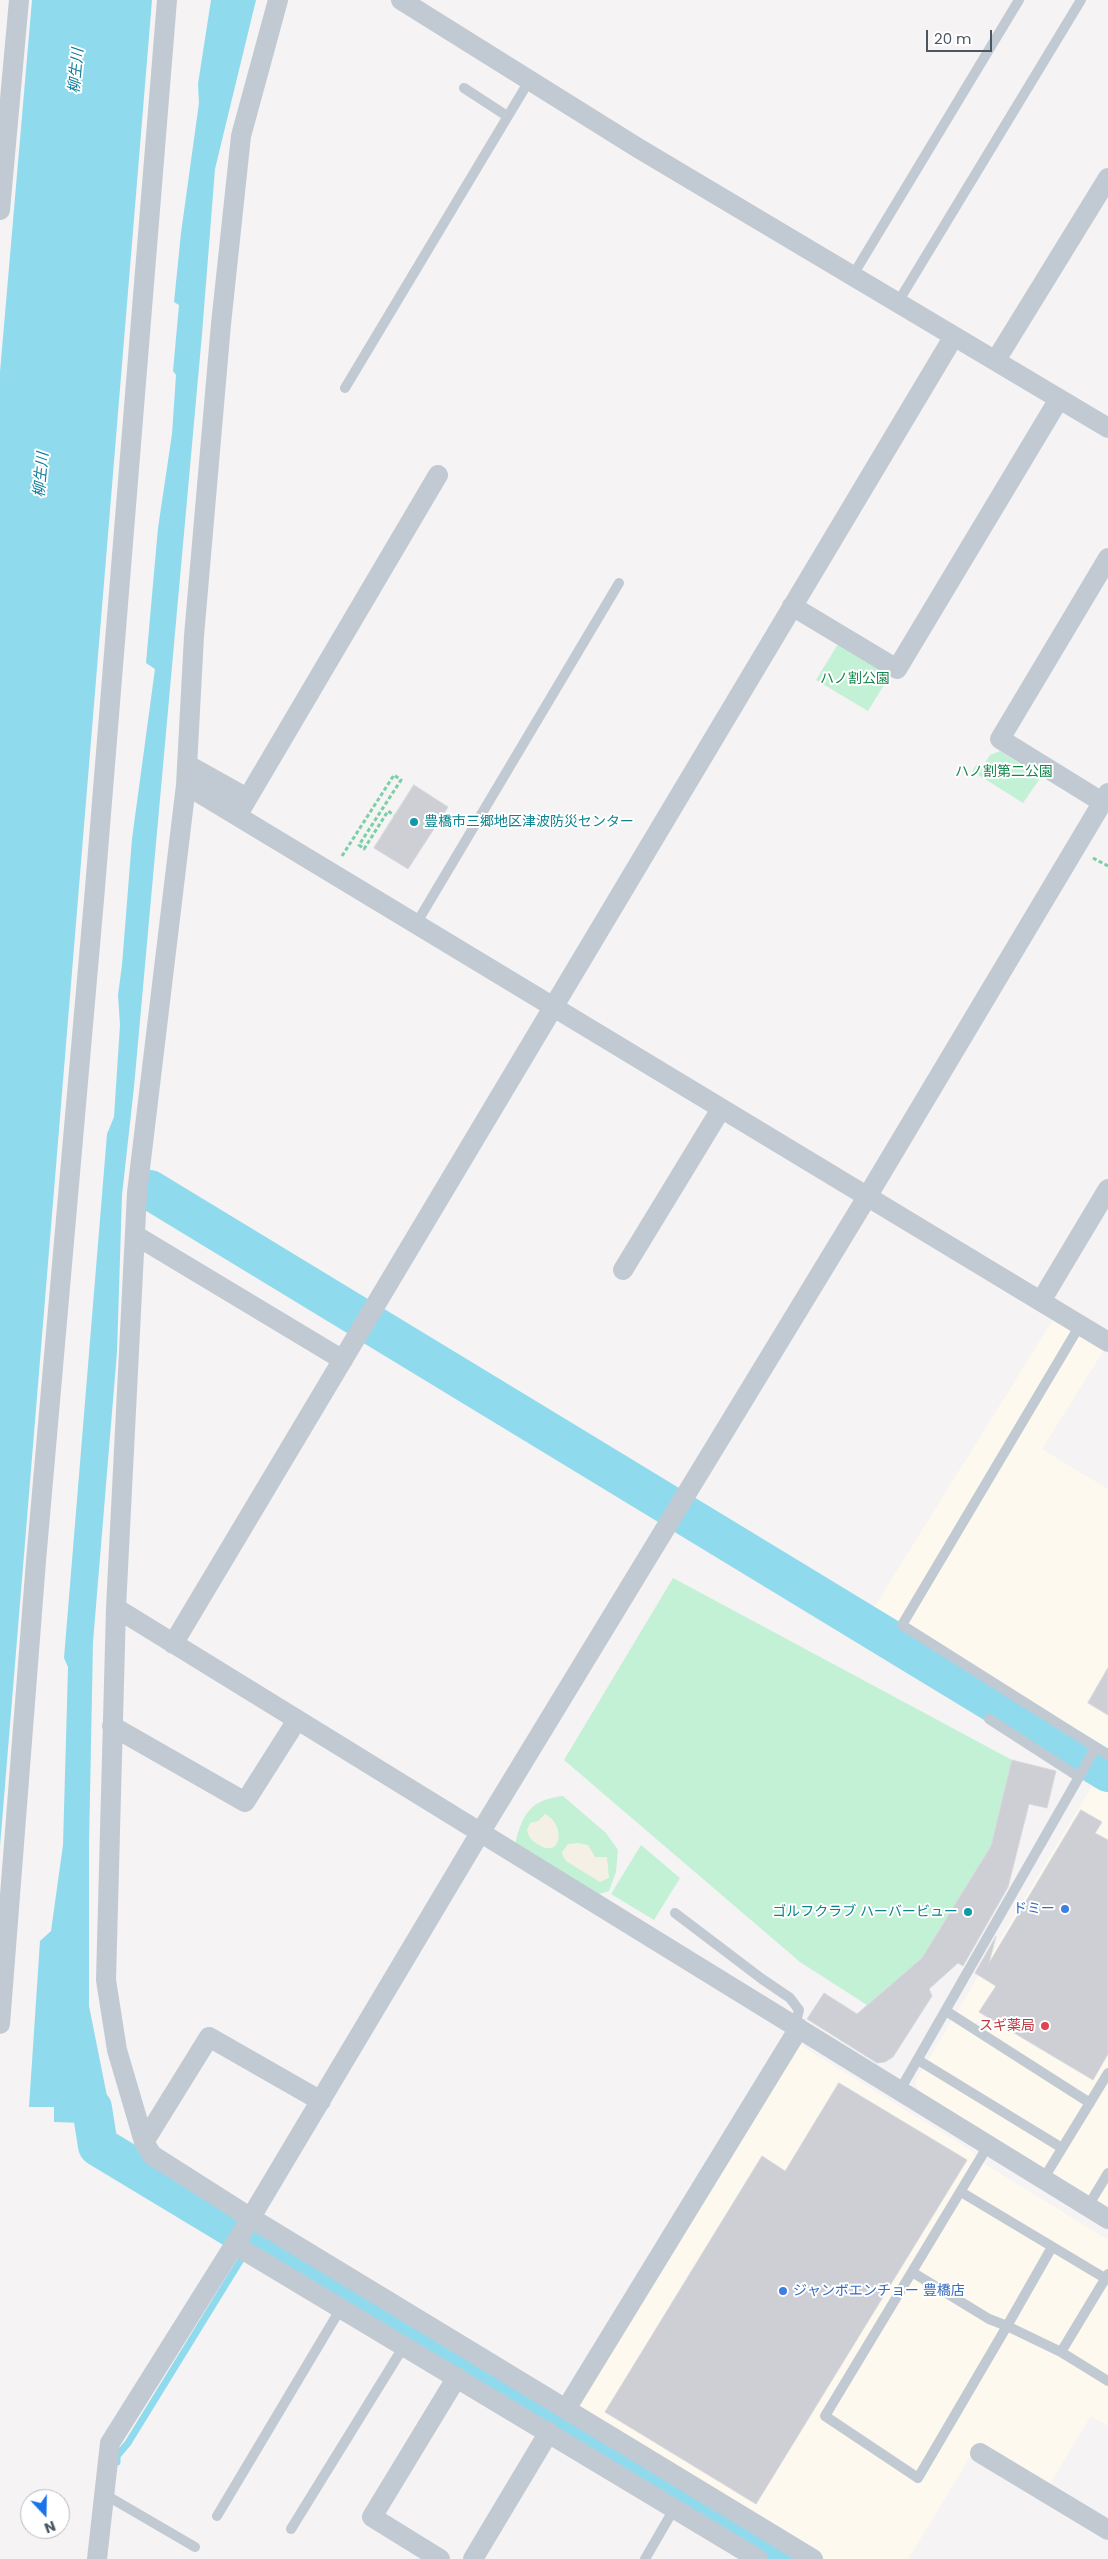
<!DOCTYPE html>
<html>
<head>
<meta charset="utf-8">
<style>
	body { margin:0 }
	#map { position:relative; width:1108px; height:2559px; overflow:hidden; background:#f5f3f3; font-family:Poppins,sans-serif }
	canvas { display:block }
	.north { position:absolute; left:20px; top:2489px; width:50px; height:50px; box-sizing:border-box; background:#fff; border:1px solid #b7bbc0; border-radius:50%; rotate:159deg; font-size:14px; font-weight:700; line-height:20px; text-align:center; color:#4a5661 }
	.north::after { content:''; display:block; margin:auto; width:18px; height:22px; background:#1a73e8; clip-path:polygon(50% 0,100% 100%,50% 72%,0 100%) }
	.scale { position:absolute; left:926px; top:30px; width:66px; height:22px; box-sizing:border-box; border:2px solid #4a5661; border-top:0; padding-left:6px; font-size:15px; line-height:18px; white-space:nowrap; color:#4a5661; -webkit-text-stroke:4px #fff; paint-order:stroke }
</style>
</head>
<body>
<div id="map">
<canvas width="1108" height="2559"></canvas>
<div class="north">N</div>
<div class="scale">20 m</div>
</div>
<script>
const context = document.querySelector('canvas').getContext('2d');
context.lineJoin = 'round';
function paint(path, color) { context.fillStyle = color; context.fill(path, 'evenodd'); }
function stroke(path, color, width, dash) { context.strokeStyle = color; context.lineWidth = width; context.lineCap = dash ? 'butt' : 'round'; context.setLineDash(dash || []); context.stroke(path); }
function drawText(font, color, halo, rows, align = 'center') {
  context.font = font + ' Poppins,"Noto Sans JP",sans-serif'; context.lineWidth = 4; context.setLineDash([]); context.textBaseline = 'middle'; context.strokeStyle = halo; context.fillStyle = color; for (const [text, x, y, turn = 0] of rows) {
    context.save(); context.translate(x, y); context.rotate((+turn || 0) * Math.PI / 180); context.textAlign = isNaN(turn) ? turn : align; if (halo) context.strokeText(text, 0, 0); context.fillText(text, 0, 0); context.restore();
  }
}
paint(new Path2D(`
	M1054,1318L1104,1350L1042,1449L1108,1489V1762L868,1617Z
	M1099,1774L1108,1780V2207L920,2093L915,2082Z
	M797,2043L969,2149L980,2161L1108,2240V2426L1091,2416L1048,2487L978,2444L908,2559H825L573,2405Z`), '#fdf9ef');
paint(new Path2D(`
	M838,644L884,672L887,680L868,711L816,680Z
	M1000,751L1041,777L1023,803L972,771L978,763L983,766L990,755Z
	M673,1578L1012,1760L991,1846L922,1958L867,2005L800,1962L564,1760Z
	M563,1796L606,1833L618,1850L616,1872L609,1891L599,1894L515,1845C522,1814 530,1800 563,1796Z
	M641,1845L680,1878L654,1920L611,1894Z`), '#c3f1d5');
paint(new Path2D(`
	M545,1814C566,1824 562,1859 539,1845C532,1841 529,1838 527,1830L530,1823L538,1821Z
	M578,1843L588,1845L595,1857H607L609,1878L600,1882L566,1861L563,1856L562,1852L568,1844Z`), '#f5f0e5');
paint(new Path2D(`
	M32,0H152L0,1846V372Z
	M211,0H256L215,169L202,334L134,1087L122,1195L117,1352L93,1642L89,1846V2006L117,2146L107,2158L85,2148L82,2123L54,2122V2107H29L40,1941L51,1931L63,1845L68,1667L64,1658L107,1134L114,1117L120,1025L118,995L122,965L132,839L155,669L146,663L158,528L172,434L176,375L173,371L179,305L174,302L181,233L199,103L198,84Z`), '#90daee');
stroke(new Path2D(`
	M117,2462V2456L128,2443L253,2240`), '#90daee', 7);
stroke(new Path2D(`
	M150,1190L1108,1772
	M92,2108L98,2146L783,2559`), '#90daee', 40);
const building = new Path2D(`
	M414,785L448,807L408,869L374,848Z
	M1108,1668V1715L1088,1703Z
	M1012,1760L1056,1771L1047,1808L1029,1804L1008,1887L963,1966L958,1963L929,1989L932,1996L893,2057L885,2062L877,2063L807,2019L824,1993L857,2014L922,1958L991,1846Z
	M1081,1810L1102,1822L1095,1833L1108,1840V2054L1093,2080L979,2012L996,1986L975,1973L996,1936L989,1963Z
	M839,2083L967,2160L756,2504L605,2412L762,2156L785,2171Z`);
paint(building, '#cdcfd5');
stroke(building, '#d7d9de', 1);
stroke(new Path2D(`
	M342,856L394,775L401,780L359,845L364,849L388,811L394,815
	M1093,858L1108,866`), '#7ad0a6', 3, [4, 2.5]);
stroke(new Path2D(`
	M464,88L507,116
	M853,275L1019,0
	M898,302L1081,0
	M345,388L529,81
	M416,924L619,583
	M1080,1325L902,1625L1108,1755
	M1079,1777L1095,1748
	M675,1913L762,1979L790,1998L799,2010L795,2026
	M946,2011L1090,2103
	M918,2060L1062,2148
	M900,2090L1079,1777L989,1719
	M989,2144L825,2416L918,2478L1007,2326L1061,2352L1108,2381
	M1044,2178L1108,2073
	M961,2192L1108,2280
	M1088,2206L1108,2173
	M912,2272L989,2319L1007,2326L1052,2247
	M1061,2352L1108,2274
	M104,2494L195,2547
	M217,2516L341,2308
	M291,2529L404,2346
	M645,2559L674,2509`), '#c1cad2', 10);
stroke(new Path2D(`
	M278,0L241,136L221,324L194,636L186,785L137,1193L116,1608L106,1980L117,2050L144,2142L152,2155L251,2218L813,2559
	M401,0L638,148L1108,428
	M0,210L19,0
	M996,360L1108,178
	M792,606L897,669L1059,399
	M188,765L247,798
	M186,785L1108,1342
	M1102,802L1000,739L1108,558
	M237,816L438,475
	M135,1235L343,1360
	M623,1270L721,1109
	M1041,1301L1108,1189
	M116,1608L1108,2219
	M173,1644L954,336
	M112,1726L245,1802L297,1720
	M0,2024L36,1561L95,888L167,0
	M144,2142L209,2037L321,2101
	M235,2245L758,2559
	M566,2409L799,2028
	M980,2453L1108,2530
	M97,2559L110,2443L238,2239L480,1833L867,1197L1108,793
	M440,2559L372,2517L457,2377
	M473,2559L549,2432`), '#c1cad2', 20);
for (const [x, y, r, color] of [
	[414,822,5,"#0f9aa8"],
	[1065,1909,5,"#3f7fe0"],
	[968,1912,5,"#0f9aa8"],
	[1045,2026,5,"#e0444e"],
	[783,2291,5,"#3f7fe0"]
]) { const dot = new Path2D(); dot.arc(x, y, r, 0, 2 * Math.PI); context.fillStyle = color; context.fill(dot); stroke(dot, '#fff', 2); }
drawText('14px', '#17864f', '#fff', [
	["ハノ割公園",855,679],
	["ハノ割第二公園",1004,772]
]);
drawText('14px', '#0d838f', '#fff', [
	["豊橋市三郷地区津波防災センター",424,822],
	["ゴルフクラブ ハーバービュー",958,1912,"right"]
], 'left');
drawText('14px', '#366cbe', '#fff', [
	["ドミー",1055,1909],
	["ジャンボエンチョー 豊橋店",793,2291,"left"]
], 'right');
drawText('14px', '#be3a42', '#fff', [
	["スギ薬局",1035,2026]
], 'right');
drawText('italic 15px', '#0c7c9b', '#fff', [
	["柳生川",77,71,-85],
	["柳生川",42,475,-85]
]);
</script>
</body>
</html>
